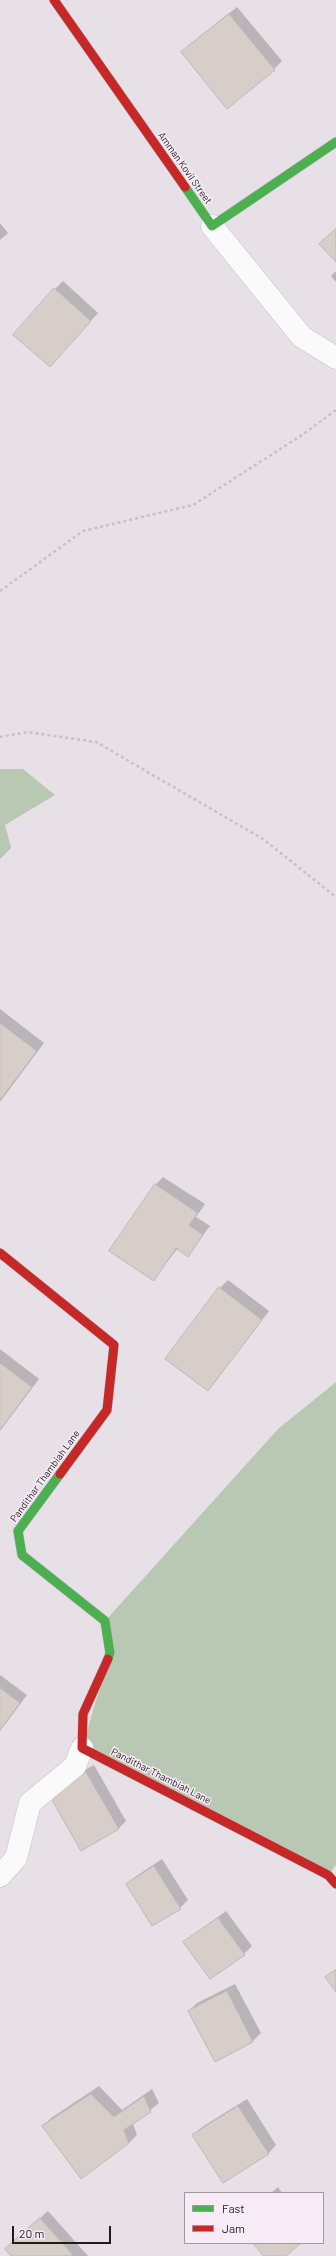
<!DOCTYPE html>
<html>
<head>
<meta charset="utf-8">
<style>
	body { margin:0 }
	#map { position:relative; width:336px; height:2256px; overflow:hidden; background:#e7e1e7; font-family:Barlow,sans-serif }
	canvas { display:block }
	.legend { position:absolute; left:184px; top:2192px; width:140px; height:52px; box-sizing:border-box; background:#f7ecf6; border:1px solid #a198a0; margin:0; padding:5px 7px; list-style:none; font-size:12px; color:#1f1b1e }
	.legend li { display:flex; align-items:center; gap:8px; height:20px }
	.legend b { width:20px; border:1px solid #a198a0 }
	.scale { position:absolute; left:12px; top:2226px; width:99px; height:18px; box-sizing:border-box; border:2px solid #1f1b1e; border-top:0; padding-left:5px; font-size:12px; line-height:14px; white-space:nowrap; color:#1f1b1e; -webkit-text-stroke:3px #f7ecf6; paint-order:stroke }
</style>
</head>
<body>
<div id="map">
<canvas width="336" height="2256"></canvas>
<ul class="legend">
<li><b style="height:5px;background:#4caf50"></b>Fast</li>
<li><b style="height:5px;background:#c62828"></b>Jam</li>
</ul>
<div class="scale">20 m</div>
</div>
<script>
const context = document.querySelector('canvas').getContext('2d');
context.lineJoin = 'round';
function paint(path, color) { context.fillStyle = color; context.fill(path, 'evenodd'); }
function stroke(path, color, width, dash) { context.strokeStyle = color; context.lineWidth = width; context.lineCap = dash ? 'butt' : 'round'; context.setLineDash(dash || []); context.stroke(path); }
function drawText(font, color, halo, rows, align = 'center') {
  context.font = font + ' Barlow,sans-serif'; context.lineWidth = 3; context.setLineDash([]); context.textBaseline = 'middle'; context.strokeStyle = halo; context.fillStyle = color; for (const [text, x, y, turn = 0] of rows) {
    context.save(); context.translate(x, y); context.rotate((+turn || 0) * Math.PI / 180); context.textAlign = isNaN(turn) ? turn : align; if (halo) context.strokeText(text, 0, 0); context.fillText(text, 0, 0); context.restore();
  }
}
paint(new Path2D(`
	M0,769H23L55,795L5,825L11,848L0,859Z
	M336,1382V1865L328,1875L82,1748L110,1653L105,1621L278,1429Z`), '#b9c8b3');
paint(new Path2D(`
	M237,7L282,61L274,69L190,45Z
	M0,223L8,233L0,240Z
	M336,271V282L331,276Z
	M63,281L98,313L50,366L55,289Z
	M0,1009L44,1043L0,1102Z
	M163,1177L205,1204L196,1217L210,1226L188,1255L178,1248L153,1280L155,1185Z
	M228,1280L269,1311L208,1390L220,1288Z
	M0,1349L39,1379L0,1431Z
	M0,1675L27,1695L0,1731Z
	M94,1765L126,1821L118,1829L57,1785Z
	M162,1859L188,1900L180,1908L153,1925L127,1885L135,1877Z
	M226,1911L252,1946L244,1954L185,1942Z
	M235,1984L261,2033L253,2041L215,2060L189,2011L197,2003Z
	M99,2086L122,2110L152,2089L159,2103L133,2124L137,2135L129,2143L43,2126L51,2118Z
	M247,2099L276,2145L269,2153L223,2181L194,2135L202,2127Z
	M278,2187L282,2193H271Z
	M48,2211L88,2256H12L14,2241Z`), '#0003');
const building = new Path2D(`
	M229,14L275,70L227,109L181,52Z
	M336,229V262L319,244Z
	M54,288L91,321L50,367L13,335Z
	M0,1023L37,1051L0,1100Z
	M155,1184L198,1213L189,1225L203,1235L188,1257L176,1248L154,1281L109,1251Z
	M219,1287L262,1320L208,1391L165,1359Z
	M0,1363L32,1387L0,1430Z
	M0,1688L20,1703L0,1730Z
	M86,1772L119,1829L81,1851L48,1793Z
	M154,1866L181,1909L152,1926L126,1884Z
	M218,1918L245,1955L210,1979L183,1942Z
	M336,1970V1992L325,1977Z
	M227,1991L253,2042L215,2062L188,2011Z
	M91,2094L114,2117L144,2096L151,2112L124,2130L129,2143L81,2179L42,2126Z
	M238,2106L269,2154L223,2183L192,2135Z
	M40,2218L74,2256H11L5,2249Z
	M253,2243H301L286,2256H264Z`);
paint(building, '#d8cec9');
stroke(building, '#bcb7b8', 1);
const street = new Path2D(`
	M212,226L302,337L336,358
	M0,1876L16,1858L30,1803L75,1766L82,1748`);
const fast = new Path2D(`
	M185,187L212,226L336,142
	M60,1474L18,1531L22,1555L105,1621L110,1653L108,1659`);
const jam = new Path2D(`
	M54,0L185,187
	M0,1253L114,1345L107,1410L60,1474
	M108,1659L83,1714L82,1748L328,1875L336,1884`);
stroke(street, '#c4bfc4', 23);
stroke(fast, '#c4bfc4', 10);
stroke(jam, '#c4bfc4', 10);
stroke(new Path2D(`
	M0,591L83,531L193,505L302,435L336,410
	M0,737L27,732L96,742L263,839L336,897`), '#c4c2c3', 2.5, [3, 3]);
stroke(street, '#fbfafb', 22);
stroke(fast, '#4caf50', 9);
stroke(jam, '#c62828', 9);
drawText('10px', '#1f1b1e', '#f7ecf6', [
	["Amman Kovil Street",185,168,55],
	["Pandithar Thambiah Lane",45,1476,-54],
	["Pandithar Thambiah Lane",161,1776,27]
]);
</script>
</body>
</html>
